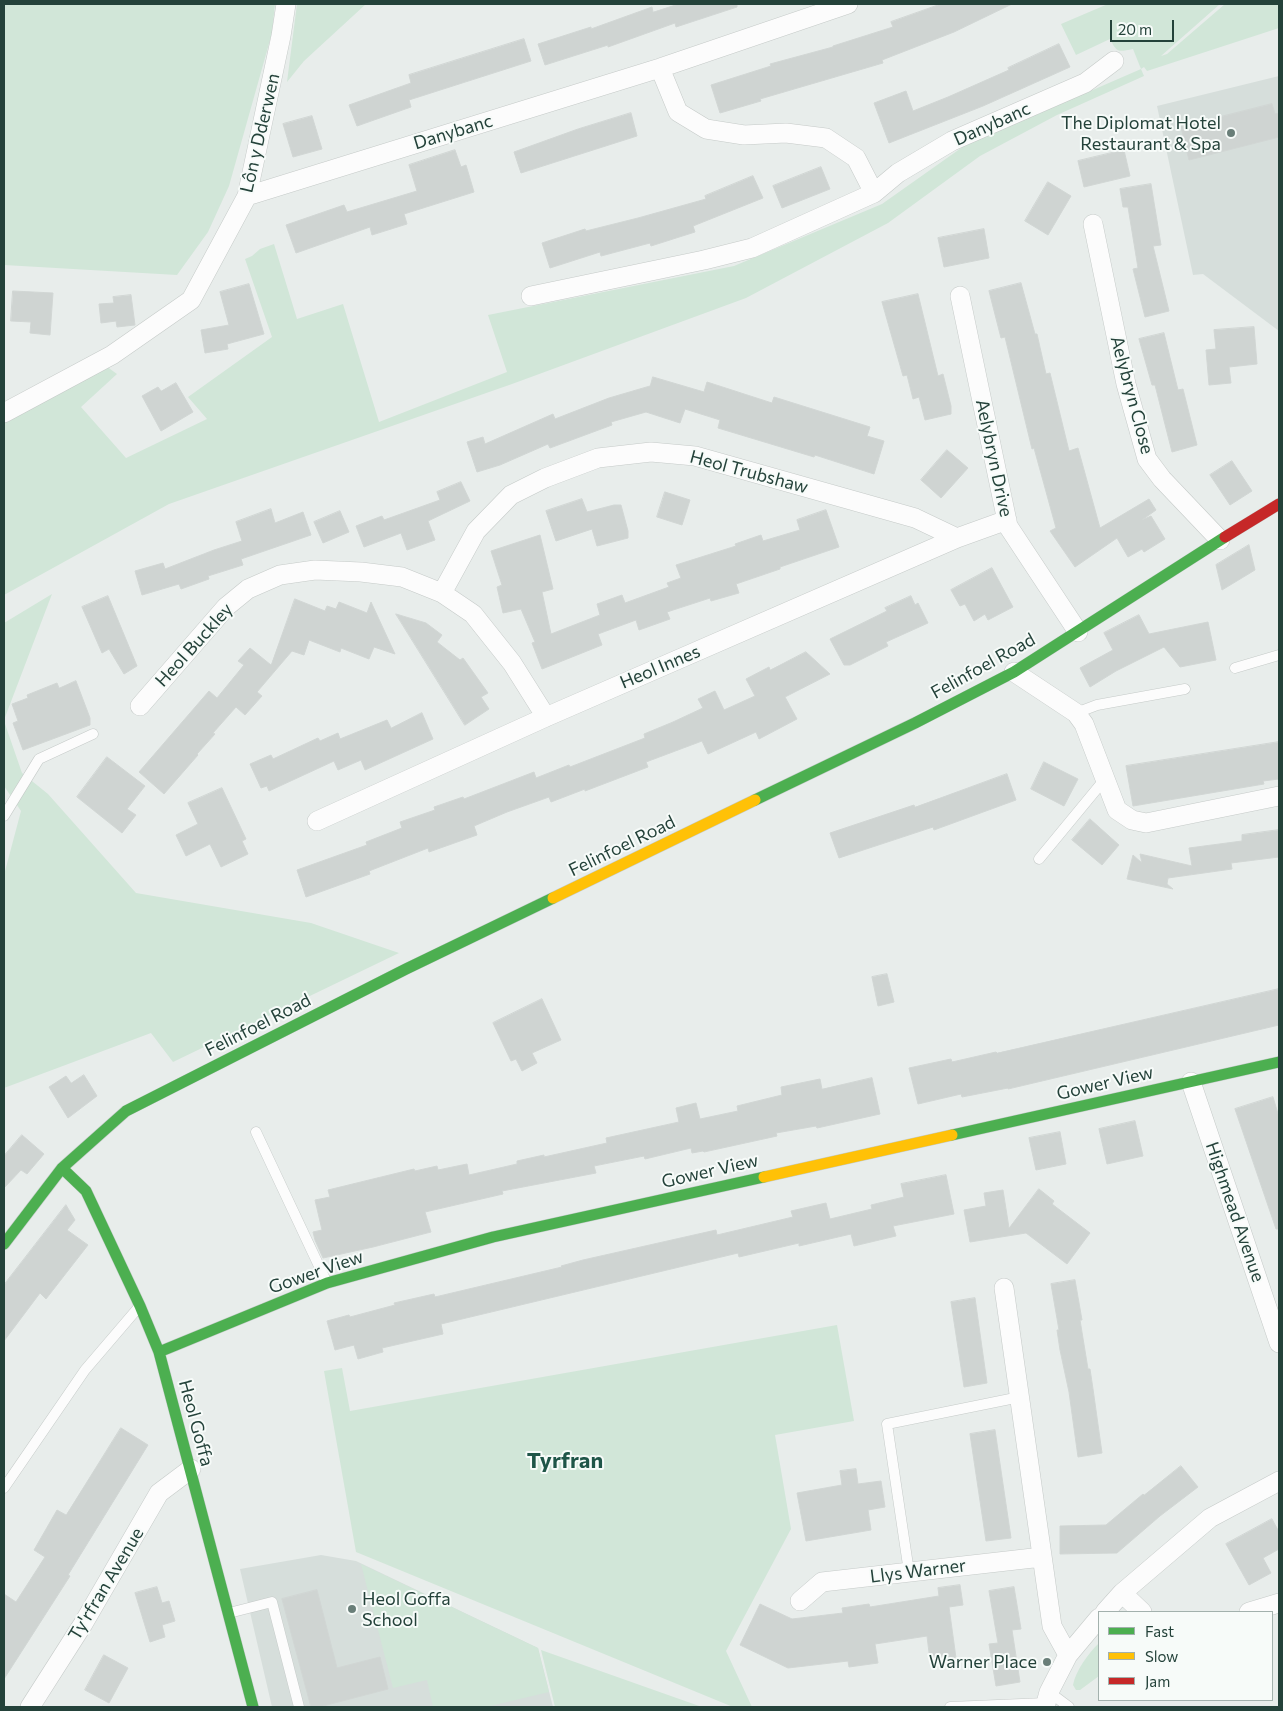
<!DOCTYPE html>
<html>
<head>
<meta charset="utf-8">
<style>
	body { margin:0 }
	#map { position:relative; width:1283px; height:1711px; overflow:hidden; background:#e8edeb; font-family:Commissioner,sans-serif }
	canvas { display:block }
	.frame { position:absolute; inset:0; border:5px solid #24423a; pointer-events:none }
	.legend { position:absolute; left:1098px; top:1611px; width:175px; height:90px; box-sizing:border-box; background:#f7fbf9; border:1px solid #a3b1ad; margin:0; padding:6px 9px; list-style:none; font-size:15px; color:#24423a }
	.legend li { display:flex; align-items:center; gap:10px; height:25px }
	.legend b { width:25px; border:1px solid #a3b1ad }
	.scale { position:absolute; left:1110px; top:20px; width:64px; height:22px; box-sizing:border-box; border:2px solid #24423a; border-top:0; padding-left:6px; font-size:15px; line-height:18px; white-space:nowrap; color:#24423a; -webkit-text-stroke:4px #f7fbf9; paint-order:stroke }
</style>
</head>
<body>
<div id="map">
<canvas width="1283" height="1711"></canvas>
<div class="frame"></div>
<ul class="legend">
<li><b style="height:6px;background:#4caf50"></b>Fast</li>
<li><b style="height:6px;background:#ffc107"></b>Slow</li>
<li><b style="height:6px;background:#c62828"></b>Jam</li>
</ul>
<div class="scale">20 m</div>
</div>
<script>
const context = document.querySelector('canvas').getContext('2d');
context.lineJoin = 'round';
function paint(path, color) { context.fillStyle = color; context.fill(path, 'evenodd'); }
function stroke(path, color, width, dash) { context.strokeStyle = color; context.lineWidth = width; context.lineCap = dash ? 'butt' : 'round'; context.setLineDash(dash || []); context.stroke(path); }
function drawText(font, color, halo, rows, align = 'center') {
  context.font = font + ' Commissioner,sans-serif'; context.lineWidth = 4; context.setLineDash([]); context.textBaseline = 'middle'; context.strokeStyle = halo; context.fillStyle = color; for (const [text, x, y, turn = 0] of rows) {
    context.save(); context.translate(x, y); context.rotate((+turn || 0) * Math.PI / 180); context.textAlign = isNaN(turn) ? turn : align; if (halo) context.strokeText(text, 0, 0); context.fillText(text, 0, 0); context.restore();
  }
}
paint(new Path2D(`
	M1279,76V331L1203,274L1193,275L1157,106Z
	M321,1555L356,1561L538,1648L553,1707H272L240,1569Z`), '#d6dedb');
paint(new Path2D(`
	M4,4H275L272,33L229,186L208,232L177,275L4,265Z
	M297,4H366L304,61L287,82Z
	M1108,4H1220L1161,56L1167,54L1225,4H1279V28L1147,71L1144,67L1141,69L1144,76L1057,115L980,156L888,223L746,298L512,384L169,504L4,595V418L106,366L117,374L81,407L126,458L207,419L188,397L272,337L245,259L252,256L260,249L274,244L297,319L343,304L379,422L507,372L488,315L734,266L882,204L964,146L1141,69L1133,49C1118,52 1117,53 1110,39L1076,55L1061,24Z
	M52,594L4,720V623Z
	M4,721L22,773L48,794L136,893L311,923L399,953L173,1062L151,1033L4,1088V875L21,811L4,786Z
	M837,1325L854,1421L775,1435L791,1529L726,1651L752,1707H733L356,1552L324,1371L342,1368L350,1411Z
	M361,1564L538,1648L549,1692L486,1707H433L427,1680L393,1688Z
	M1099,1643V1676L1080,1690H1076L1073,1685C1076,1670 1088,1654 1099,1643Z
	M541,1650L702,1707H555Z`), '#d1e6d8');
const building = new Path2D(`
	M679,4H737V7L676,27L675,23L608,47V45L545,65L538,44L591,27V29L652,7L653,12Z
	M941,4H1012L954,32L882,60L883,63L760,99L761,101L720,113L711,85L771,66L770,64L833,47V46L893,27L891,22Z
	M524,39L531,61L409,100L411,107L357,126L349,105L411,83L409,75Z
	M1059,44L1070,67L983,106L889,143L874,103L906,91L913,111L948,97L1009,70L1008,68Z
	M1272,104L1275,114L1279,113V137L1189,160L1181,127Z
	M631,113L637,136L521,173L514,152L578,129Z
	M312,116L322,149L293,157L283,124Z
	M455,150L461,167L466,165L474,192L404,214L407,224L372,235L370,227L296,253L286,225L344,205L347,212L417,191L409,165Z
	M1124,150L1130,176L1084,187L1078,161Z
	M821,167L830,189L782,208L773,186Z
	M753,176L763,198L693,226L695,232L651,246L650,243L601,256L600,252L550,268L542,243L585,229L586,231L638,218L706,199L705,196Z
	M1048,182L1071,196L1048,235L1025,221Z
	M1151,184L1161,245L1153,246L1169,311L1145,317L1133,269L1138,268L1128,207H1123L1120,189Z
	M984,229L989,258L944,267L938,238Z
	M1021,283L1035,334H1037L1046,374L1050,373L1069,451L1078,448L1100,528L1149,499L1156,510L1142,520L1151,516L1165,539L1144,552L1142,549L1128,557L1117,538L1075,567L1050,531L1056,528L1034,448L1032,449L1005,337L1001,338L989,291Z
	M249,284L264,334L227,344L228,349L205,353L201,330L229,325L220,292Z
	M13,291L53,293L50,335L30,333L31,322L11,321Z
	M918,294L938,376L943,374L951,406V414L925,420L919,397L913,399L907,375L903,376L882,302Z
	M131,295L135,325L117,327L116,321L101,323L99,304L114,303L113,297Z
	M1254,327L1257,364L1229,367L1231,383L1209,385L1206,350L1216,349L1214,330Z
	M1164,333L1178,390L1183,389L1197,445L1172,452L1155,385H1152L1139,339Z
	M653,377L704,392L707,382L772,403L774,397L870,427L867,436L884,441L874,474L815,455L814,457L718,428L720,420L685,409L680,423L646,412L611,422L612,425L550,448L548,444L500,465L477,472L467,442L483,437L485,444L553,414L555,419L609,398L650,386Z
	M176,383L193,412L161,431L142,396L158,387L161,391Z
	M947,450L968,468L941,498L921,480Z
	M1232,461L1252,491L1230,505L1210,475Z
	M461,482L470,501L428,521L435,540L407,550L401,533L364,547L356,526L382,516L384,520L440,500L437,492Z
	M665,492L690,500L682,525L657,517Z
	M582,499L587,512L614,505H621L628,531V538L597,546L592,529L556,541L546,511Z
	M271,509L275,523L303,512L311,535L241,559L243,565L208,576L209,579L181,589L179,584L142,595L135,571L163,563L165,569L214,550L242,541L236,522Z
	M826,510L839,547L780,567V569L736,584L739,593L711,601L710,598L667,612L670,619L639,630L636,620L598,634L602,645L542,669L532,643L535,642L521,609L503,613L497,587L502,585L491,551L540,535L553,589L542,592L551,634L600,615L597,604L622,595L625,603L669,587L667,583L681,578L676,565L736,546L735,544L761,535L763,541L800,530L797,520Z
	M340,511L349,532L323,543L314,522Z
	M1249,545L1255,570L1222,590L1216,565Z
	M992,568L1013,607L988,620L985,614L974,621L965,604L960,606L951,590Z
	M108,596L137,666L124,674L109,649L102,653L82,607Z
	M911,596L915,605L918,603L928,623L886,642L888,646L850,665H844L830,639L887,611L885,608Z
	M295,599L325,611L327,606L336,609L339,602L367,613L371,602L395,654L374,647L369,659L341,648L340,652L309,640L304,655L292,651L257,692L262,696L245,715L236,707L213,733L215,734L197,754L198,755L164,794L139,772L209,691L217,698L244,665L238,661L250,648L271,665Z
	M396,614L426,623L442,635L437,642L460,660L463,658L488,693L481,697L489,709L465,725Z
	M1139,615L1149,634L1208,622L1216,660L1180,667L1164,647L1116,671L1090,687L1080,668L1113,650L1104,633Z
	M806,652L830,674L785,697L797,719L759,739L756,732L708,754L702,741L646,762L648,767L585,791V789L551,802L549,797L507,812L474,826L477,835L429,852L428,848L369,871L370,874L306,897L297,870L367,845L366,842L402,828L400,822L435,810L434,807L463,797L464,799L534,772L536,778L569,765L570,767L645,738L644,734L673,722L703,708L698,699L715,691L724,710L755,696L746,679L769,667L770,670Z
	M76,681L90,718V725L23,750L13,723L18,721L12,704L28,698L27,695L57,683L59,688Z
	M422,713L433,739L365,770L361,760L338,770L334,761L269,791L267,786L261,788L250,764L271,755L273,759L318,738L320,741L338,733L340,739L387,720L391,728Z
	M1279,742V779L1263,781L1264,784L1133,806L1126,766Z
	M107,757L145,786L127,809L136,815L122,833L77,797Z
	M1044,762L1078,779L1064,806L1031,789Z
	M1007,774L1016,800L934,830L933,827L839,858L830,833L914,805L915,807Z
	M222,788L246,839L242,841L248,854L221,867L210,844L186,856L176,835L198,824L188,803Z
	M1090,819L1119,845L1102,865L1072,840Z
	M1279,830V857L1231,863L1232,869L1168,878L1167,884L1173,889L1127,879L1133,855L1142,863L1140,854L1192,866L1189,848L1242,841V835Z
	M887,974L894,1002L878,1006L872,977Z
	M1279,989V1025L1008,1089V1088L962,1097L961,1094L918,1104L909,1068L951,1059L952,1062L996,1052L997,1053Z
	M542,999L561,1040L532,1053L537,1063L522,1071L516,1059L511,1061L493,1023Z
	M84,1075L97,1096L68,1118L49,1087L66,1076L71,1083Z
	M872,1078L880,1114L817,1128L816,1126L776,1133L777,1136L704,1152L703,1151L692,1153L691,1148L645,1159L644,1156L594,1166L596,1173L502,1191L503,1194L425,1212L431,1232L373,1247L323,1258L315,1240L313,1232L322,1230L315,1200L330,1197L328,1190L414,1169L415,1171L437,1166L438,1170L467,1164L469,1175L517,1164V1161L544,1155V1157L607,1143L606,1138L679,1122L676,1108L696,1103L700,1119L738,1111L737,1106L782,1095L781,1087L820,1079L822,1089Z
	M1273,1097L1279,1117V1229H1276L1235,1109Z
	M1135,1121L1143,1156L1107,1164L1099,1129Z
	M1060,1132L1066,1164L1036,1170L1029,1138Z
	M22,1135L44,1154L27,1174L21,1170L4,1188V1156Z
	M946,1175L954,1214L893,1226L896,1236L854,1246L851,1234L799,1246V1243L739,1257L738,1253L441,1324L443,1334L382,1348L383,1352L358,1359L354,1345L335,1350L327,1321L349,1315L350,1317L395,1305L394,1303L434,1294L435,1297L562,1267L561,1266L583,1260L716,1230L717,1235L793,1217L791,1211L826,1203L830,1219L872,1209L871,1205L904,1197L901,1184Z
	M1039,1189L1054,1201L1052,1204L1090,1233L1067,1264L1026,1233L970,1242L964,1210L986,1206L984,1193L1003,1190L1009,1228Z
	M66,1205L75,1220L67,1230L88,1245L46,1299L40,1293L4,1341V1285Z
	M1075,1280L1082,1320H1080L1088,1369H1090L1093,1389L1102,1453L1078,1457L1069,1392L1060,1350L1057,1330H1059L1051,1284Z
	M975,1298L987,1383L964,1387L951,1302Z
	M121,1428L148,1445L68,1575L70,1576L4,1679V1594L16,1602L45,1557L34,1550L57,1510L66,1515Z
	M995,1430L1011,1538L986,1541L970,1434Z
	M1181,1466L1198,1487L1160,1516L1117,1553L1060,1554V1526L1106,1525L1143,1494L1144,1495Z
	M856,1469L858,1484L881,1481L885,1507L868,1510L871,1530L806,1541L797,1493L842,1485L840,1471Z
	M1272,1519L1279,1532V1549L1263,1558L1271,1573L1249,1585L1226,1544Z
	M960,1585L963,1605L949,1607L956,1658L930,1661L927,1636L875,1644L878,1663L849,1667L848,1661L788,1668L740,1645L760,1604L792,1619L843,1613L842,1608L869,1604L870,1607L939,1596L938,1588Z
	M157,1587L162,1603L169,1601L175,1621L162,1625L165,1637L150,1642L135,1593Z
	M1014,1587L1021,1629L1012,1630L1020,1682L996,1686L989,1644L998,1643L989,1591Z
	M317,1590L337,1668L380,1657L388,1689L319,1707H311L282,1599Z
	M104,1655L128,1668L109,1703L85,1690Z`);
paint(building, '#cfd4d2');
stroke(building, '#d1d6d4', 1);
const lane = new Path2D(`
	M1235,668L1279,655
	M1076,713L1097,705L1185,689
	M4,816L39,759L93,734
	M1039,859L1105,779
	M256,1132L327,1283
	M4,1488L85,1370L138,1308
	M909,1572L887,1424L1020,1397
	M229,1613L272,1602L299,1707
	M1049,1692L1069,1707
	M950,1707L1046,1703`);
const street = new Path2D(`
	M660,68L678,112L706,129L744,135L786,133L826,138L856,158L874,193
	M247,196L660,68L848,4
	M1093,224L1126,384L1147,459L1162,479L1220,540
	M531,296L704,260L752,248L874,193L898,173L952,141L1085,83L1114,61
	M960,296L1008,526L1078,632
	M4,413L112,355L191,300L247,196L281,36L286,4
	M442,593L476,531L511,495L545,478L598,458L651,452L695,456L915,518L957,538
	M1014,672L1076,713L1084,724L1117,810L1132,820L1146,823L1279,796
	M140,706L226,607L248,589L280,575L315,570L361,572L402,577L442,593L473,614L512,663L546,717
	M317,821L546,717L957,538L1007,520
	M1191,1082L1279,1343
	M1004,1288L1052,1626L1068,1655
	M1122,1593L1142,1612
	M800,1601L822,1582L1042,1557
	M1105,1612L1122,1593L1210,1518L1279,1481
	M1249,1612L1279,1603
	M30,1707L83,1624L159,1493L191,1469
	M1045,1707L1049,1692L1068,1655L1099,1618`);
const fast = new Path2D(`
	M755,800L915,723L1014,672L1225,537
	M952,1135L1279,1062
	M62,1168L86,1191L140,1306L159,1352L253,1707
	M4,1244L62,1168L126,1111L406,969L553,898
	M159,1352L327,1283L493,1237L764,1177`);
const slow = new Path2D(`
	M553,898L755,800
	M764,1177L952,1135`);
const jam = new Path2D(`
	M1225,537L1279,504`);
stroke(lane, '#c5cac8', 11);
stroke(street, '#c5cac8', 20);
stroke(fast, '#c3cbc8', 12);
stroke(slow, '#c3cbc8', 12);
stroke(jam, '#c3cbc8', 12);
stroke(lane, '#fcfcfc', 10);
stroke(street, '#fcfcfc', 19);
stroke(fast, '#4caf50', 11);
stroke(slow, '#ffc107', 11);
stroke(jam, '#c62828', 11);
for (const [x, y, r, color] of [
	[1231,133,5,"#697e78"],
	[352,1609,5,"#697e78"],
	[1047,1662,5,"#697e78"]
]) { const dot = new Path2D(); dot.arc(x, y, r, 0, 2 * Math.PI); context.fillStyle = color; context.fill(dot); stroke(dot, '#f7fbf9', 2); }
drawText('18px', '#24423a', '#f7fbf9', [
	["The Diplomat Hotel",1221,123],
	["Restaurant & Spa",1221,144],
	["Heol Goffa",362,1599,"left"],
	["School",362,1620,"left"],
	["Warner Place",1037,1662]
], 'right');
drawText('18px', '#24423a', '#f7fbf9', [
	["Danybanc",992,124,-24],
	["Danybanc",453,132,-17],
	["Lôn y Dderwen",260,133,-77],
	["Aelybryn Close",1132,395,75],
	["Aelybryn Drive",994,458,78],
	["Heol Trubshaw",749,472,15],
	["Heol Buckley",194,645,-48],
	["Felinfoel Road",983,666,-29],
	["Heol Innes",660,667,-23],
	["Felinfoel Road",622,846,-26],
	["Felinfoel Road",258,1025,-27],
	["Gower View",1105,1083,-13],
	["Gower View",710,1171,-13],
	["Highmead Avenue",1235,1212,71],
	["Gower View",316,1272,-19],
	["Heol Goffa",196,1423,75],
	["Llys Warner",918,1571,-7],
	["Ty'rfran Avenue",106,1584,-59]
]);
drawText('bold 22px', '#1f5548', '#f7fbf9', [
	["Tyrfran",565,1461]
]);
</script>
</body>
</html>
